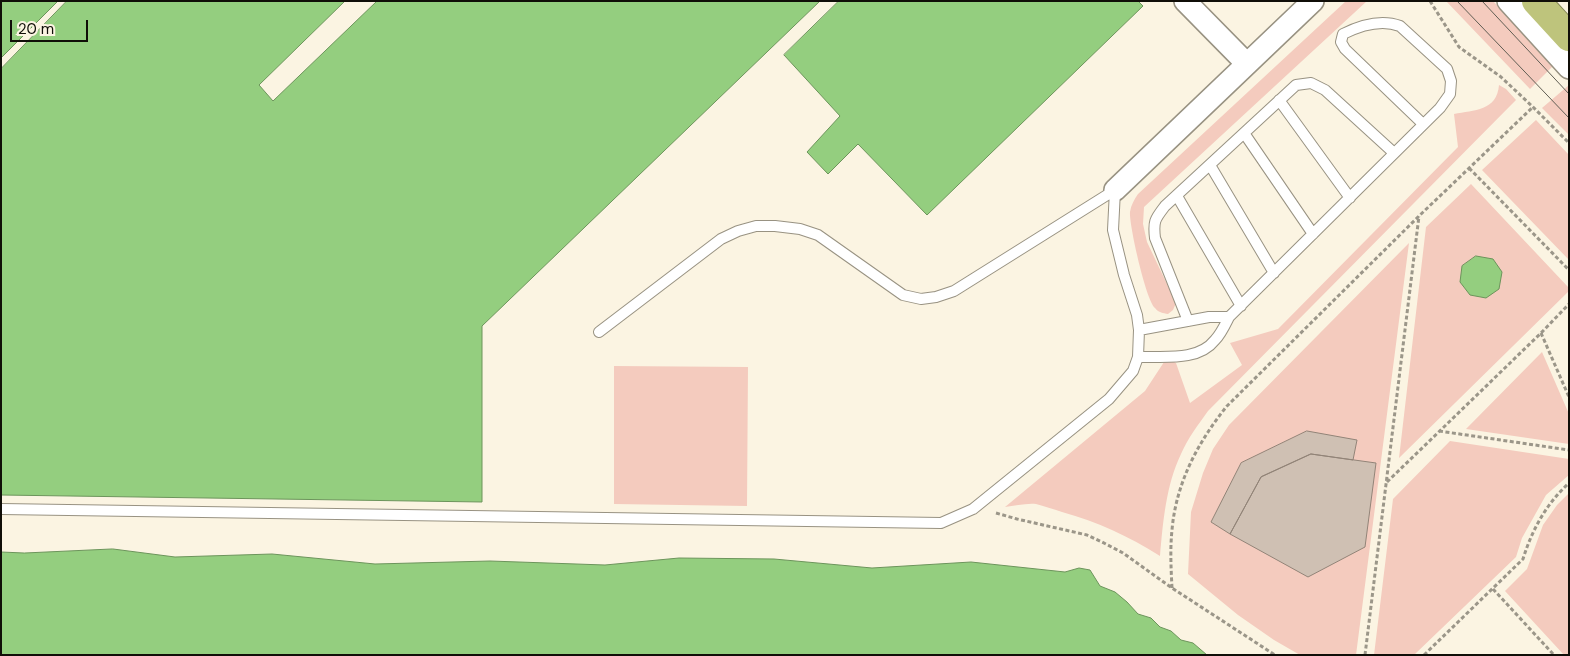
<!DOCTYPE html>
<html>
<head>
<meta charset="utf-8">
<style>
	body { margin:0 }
	#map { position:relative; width:1570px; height:656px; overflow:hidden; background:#fbf4e2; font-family:"DM Sans",sans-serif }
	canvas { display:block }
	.frame { position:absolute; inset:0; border:2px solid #100e08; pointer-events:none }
	.scale { position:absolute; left:10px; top:20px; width:78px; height:22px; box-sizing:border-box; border:2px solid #100e08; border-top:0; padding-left:6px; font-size:15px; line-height:18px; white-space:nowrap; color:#100e08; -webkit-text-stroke:4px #fbf4e2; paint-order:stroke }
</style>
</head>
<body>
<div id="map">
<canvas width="1570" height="656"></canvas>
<div class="frame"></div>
<div class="scale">20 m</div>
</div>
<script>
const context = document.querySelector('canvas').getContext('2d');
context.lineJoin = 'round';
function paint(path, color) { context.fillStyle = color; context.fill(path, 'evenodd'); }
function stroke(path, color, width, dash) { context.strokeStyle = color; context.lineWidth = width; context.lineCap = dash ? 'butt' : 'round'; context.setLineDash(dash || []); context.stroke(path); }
paint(new Path2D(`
	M1346,1H1367L1144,207L1143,224L1147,242L1176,303L1173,310L1168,314C1163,313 1159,313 1155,308C1146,300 1129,225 1130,212C1131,205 1134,200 1138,194Z
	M1446,1H1493L1554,65L1530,89Z
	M1499,85L1506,89L1516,100L1208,411C1198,425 1188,438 1181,454C1166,485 1163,522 1160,556C1128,536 1098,522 1062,512C1053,509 1044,506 1036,504C1026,503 1015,506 1005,507L1145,391L1164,362L1170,360L1176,363L1190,403L1242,365L1230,343L1278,329L1458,147L1454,114C1474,110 1497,111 1499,85Z
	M1569,85V135L1542,108Z
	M1536,120L1569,155V260L1482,170Z
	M1471,184L1569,288V291L1399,458L1426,227Z
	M1409,243L1356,655H1300L1274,640L1238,615L1188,574L1191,512L1203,473L1213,449L1229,425Z
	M1542,352L1569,414V444L1466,429Z
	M614,366L748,367L747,506L614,504Z
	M1450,441L1569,459V475L1546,495L1522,538L1516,557L1414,655H1374L1393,499Z
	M1569,493V655H1564L1505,591L1527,569L1543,525L1557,505Z`), '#f4cbbe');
const water = new Path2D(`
	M1,1H58L1,58Z
	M67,1H345L259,85L273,101L377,1H820L482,326V502L1,495V69Z
	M839,1H1138L1143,6L927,215L858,144L828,174L807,152L840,116L784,55Z
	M1476,256L1493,259L1502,272L1499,289L1486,298L1470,295L1460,282L1462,266Z
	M113,549L175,557L272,554L375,564L490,561L605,565L679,558L774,559L872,568L971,562L1065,572L1079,568L1090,570L1100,586L1115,592L1127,602L1138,614L1151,618L1160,627L1171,631L1181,640L1193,643L1207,655H1V552L24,553Z`);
paint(water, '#94ce7f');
stroke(water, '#6c945b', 1);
const building = new Path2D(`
	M1307,431L1357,440L1353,460L1311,454L1261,477L1230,534L1211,522L1241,463Z
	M1311,454L1376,463L1365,547L1308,577L1230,534L1261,477Z`);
paint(building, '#cfc0b3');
stroke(building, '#928478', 1);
const lane = new Path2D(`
	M1279,100L1350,198
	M1244,133L1313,234
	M1210,165L1274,273
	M1177,196L1241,306
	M1188,321L1155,238C1153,221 1155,219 1165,206L1296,85L1311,83L1325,90L1394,153
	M1139,330L1209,317H1229
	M599,332L721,239L738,231L756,226H775L800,229L818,235L903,295L921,299L936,297L954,291L1115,190
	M1138,357C1163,356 1198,362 1215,340C1221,334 1225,325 1229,317L1440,108L1450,94L1451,81L1447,69L1400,26C1381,19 1361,25 1343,34L1341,42L1345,49L1423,124
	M1,509L941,523L973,509L1109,399L1133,371L1138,357L1139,330L1137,315L1124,275L1113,230L1115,190`);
const street = new Path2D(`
	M1185,1L1247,64
	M1508,1L1569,68
	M1115,190L1313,1`);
const highway = new Path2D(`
	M1536,1L1569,37`);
stroke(lane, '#989282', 12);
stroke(street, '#989282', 24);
stroke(highway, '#818453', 30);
stroke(new Path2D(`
	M1430,1L1459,47L1501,77L1533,107L1569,143
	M1469,168L1569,270
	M1541,333L1569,397
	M1439,431L1569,450
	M1387,482L1541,333L1569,304
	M996,513L1017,519L1087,535L1102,542L1123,553L1172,588L1275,655
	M1172,588C1171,568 1170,549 1172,530C1176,483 1198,442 1227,406L1419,216L1533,107
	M1493,589L1554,655
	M1365,655L1419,216
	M1424,655L1523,559C1532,530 1546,504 1569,483`), '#9b9689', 3, [4, 2.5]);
stroke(lane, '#fff', 10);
stroke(street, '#fff', 21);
stroke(highway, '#bec47c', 28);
stroke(new Path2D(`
	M1457,1L1569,118
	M1482,1L1569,94`), '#615e54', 1);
</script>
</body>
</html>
